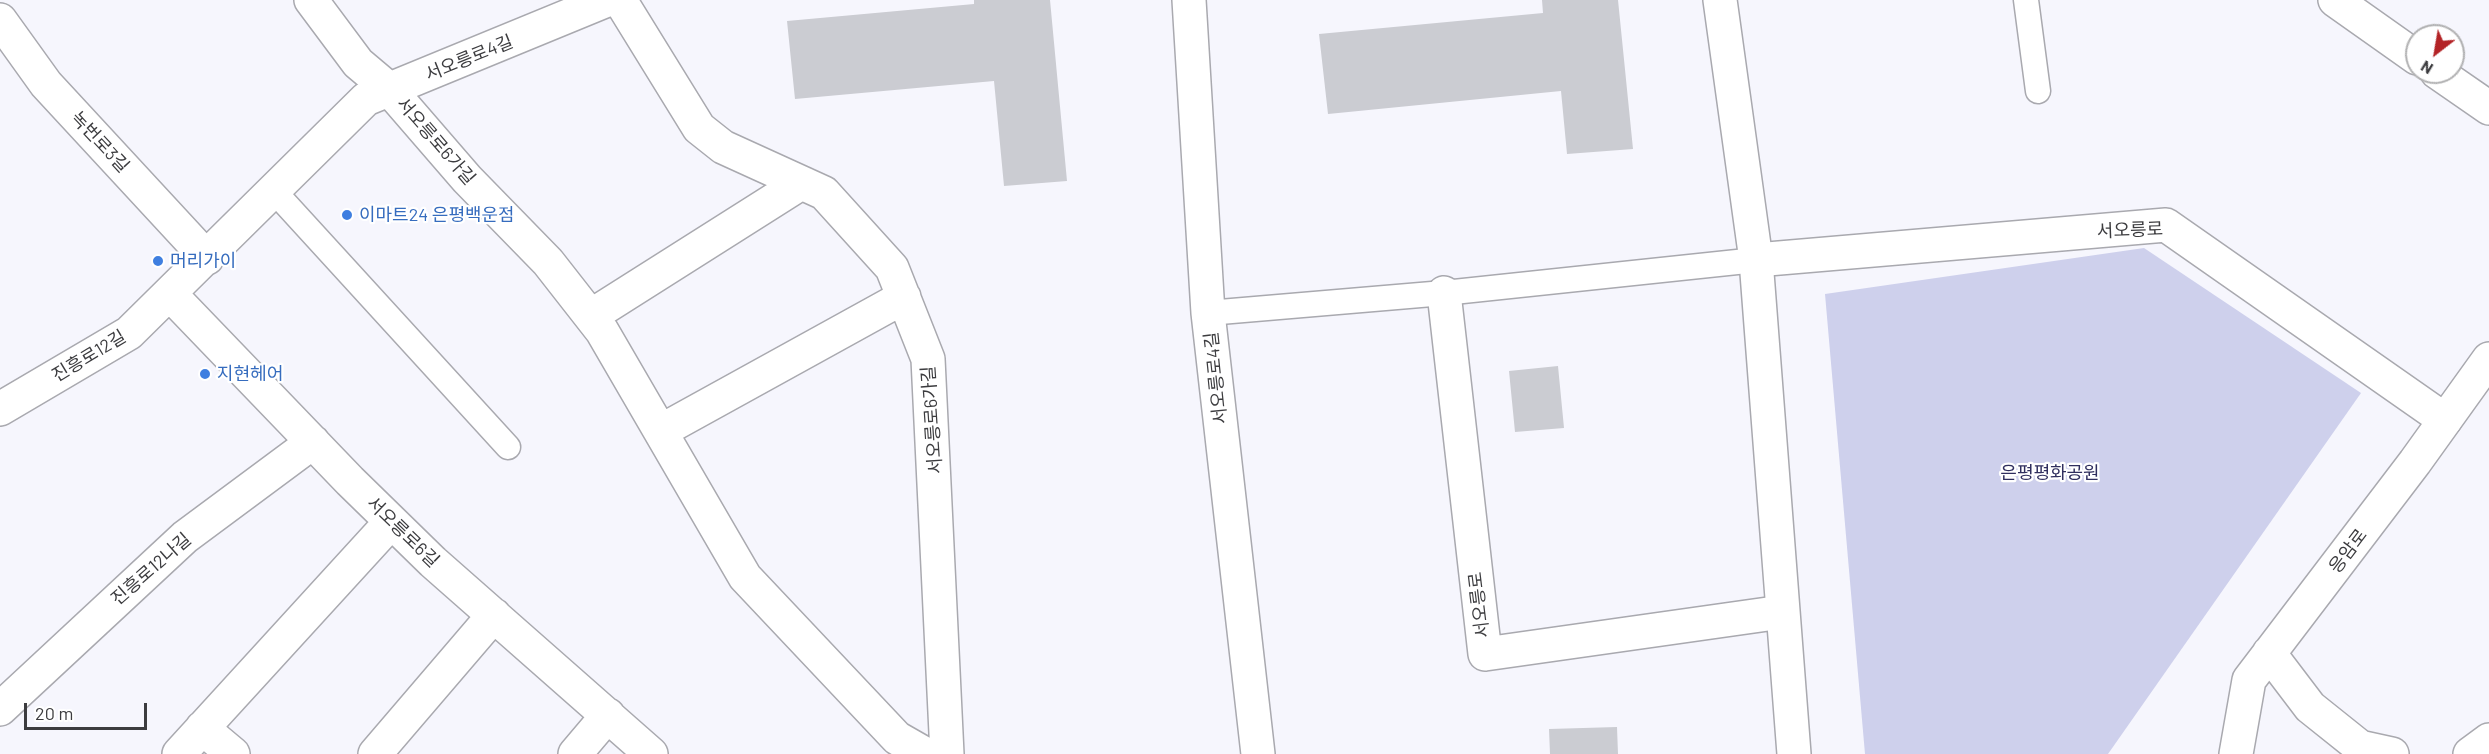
<!DOCTYPE html>
<html>
<head>
<meta charset="utf-8">
<style>
	body { margin:0 }
	#map { position:relative; width:2489px; height:754px; overflow:hidden; background:#f6f6fd; font-family:Barlow,sans-serif }
	canvas { display:block }
	.north { position:absolute; left:2405px; top:24px; width:60px; height:60px; box-sizing:border-box; background:#fff; border:2px solid #b1b1b2; border-radius:50%; rotate:211deg; font-size:16px; font-weight:700; line-height:24px; text-align:center; color:#3c3c3f }
	.north::after { content:''; display:block; margin:auto; width:21px; height:27px; background:#b32326; clip-path:polygon(50% 0,100% 100%,50% 72%,0 100%) }
	.scale { position:absolute; left:24px; top:703px; width:123px; height:27px; box-sizing:border-box; border:3px solid #3c3c3f; border-top:0; padding-left:8px; font-size:18px; line-height:21px; white-space:nowrap; color:#3c3c3f; -webkit-text-stroke:4px #fff; paint-order:stroke }
</style>
</head>
<body>
<div id="map">
<canvas width="2489" height="754"></canvas>
<div class="north">N</div>
<div class="scale">20 m</div>
</div>
<script>
const context = document.querySelector('canvas').getContext('2d');
context.lineJoin = 'round';
function paint(path, color) { context.fillStyle = color; context.fill(path, 'evenodd'); }
function stroke(path, color, width, dash) { context.strokeStyle = color; context.lineWidth = width; context.lineCap = dash ? 'butt' : 'round'; context.setLineDash(dash || []); context.stroke(path); }
function drawText(font, color, halo, rows, align = 'center') {
  context.font = font + ' Barlow,"Noto Sans KR",sans-serif'; context.lineWidth = 4.5; context.setLineDash([]); context.textBaseline = 'middle'; context.strokeStyle = halo; context.fillStyle = color; for (const [text, x, y, turn = 0] of rows) {
    context.save(); context.translate(x, y); context.rotate((+turn || 0) * Math.PI / 180); context.textAlign = isNaN(turn) ? turn : align; if (halo) context.strokeText(text, 0, 0); context.fillText(text, 0, 0); context.restore();
  }
}
paint(new Path2D(`
	M2144,248L2361,393L2108,754H1865L1825,294Z`), '#ced0ec');
paint(new Path2D(`
	M974,0H1050L1067,181L1004,186L994,81L795,99L787,21L974,4Z
	M1542,0H1618L1633,149L1567,154L1561,91L1328,114L1319,34L1543,13Z
	M1558,366L1564,428L1515,432L1509,371Z
	M1617,727L1618,754H1550L1549,729Z`), '#cbccd2');
const service = new Path2D(`
	M2026,0L2038,91
	M274,191L508,447
	M1208,313L1444,293L1756,260`);
const minor = new Path2D(`
	M311,0L358,63L390,90L467,179L548,262L602,331L745,577L897,738L925,754
	M620,0L699,128L723,147L824,193L892,268L928,359L947,754
	M1189,0L1208,313L1258,754
	M2335,0L2417,58
	M0,20L46,84L207,258
	M2437,72L2489,108
	M1756,260L2166,225L2445,420
	M1444,293L1485,654L1782,612
	M170,294L350,481L433,562L651,754
	M591,316L801,183
	M0,409L129,333L366,99L607,0
	M661,431L904,297
	M0,709L185,537L313,442
	M202,728L233,754
	M179,754L391,522
	M375,754L494,615
	M575,754L608,715`);
const secondary = new Path2D(`
	M1720,0L1756,260L1794,754
	M2269,653L2310,707L2360,747L2392,754
	M2236,754L2249,680L2415,462L2489,359
	M2470,754L2489,740`);
stroke(service, '#a9a9af', 27);
stroke(minor, '#a9a9af', 36);
stroke(secondary, '#a9a9af', 36);
stroke(service, '#fff', 24);
stroke(minor, '#fff', 33);
stroke(secondary, '#fff', 33);
for (const [x, y, r, color] of [
	[347,215,6,"#3f7fe0"],
	[158,261,6,"#3f7fe0"],
	[205,374,6,"#3f7fe0"]
]) { const dot = new Path2D(); dot.arc(x, y, r, 0, 2 * Math.PI); context.fillStyle = color; context.fill(dot); stroke(dot, '#fff', 2); }
drawText('18px', '#3c3c3f', '#fff', [
	["서오릉로4길",469,58,-22],
	["서오릉로6가길",436,141,49],
	["녹번로3길",100,142,47],
	["서오릉로",2130,230,-2],
	["진흥로12길",89,356,-31],
	["서오릉로4길",1216,378,-96],
	["서오릉로6가길",932,420,-94],
	["서오릉로6길",403,532,44],
	["응암로",2348,551,-53],
	["진흥로12나길",151,569,-41],
	["서오릉로",1479,605,-97]
]);
drawText('18px', '#366cbe', '#fff', [
	["이마트24 은평백운점",359,215],
	["머리가이",170,261],
	["지현헤어",217,374]
], 'left');
drawText('18px', '#2f2e5e', '#fff', [
	["은평평화공원",2050,473]
]);
</script>
</body>
</html>
